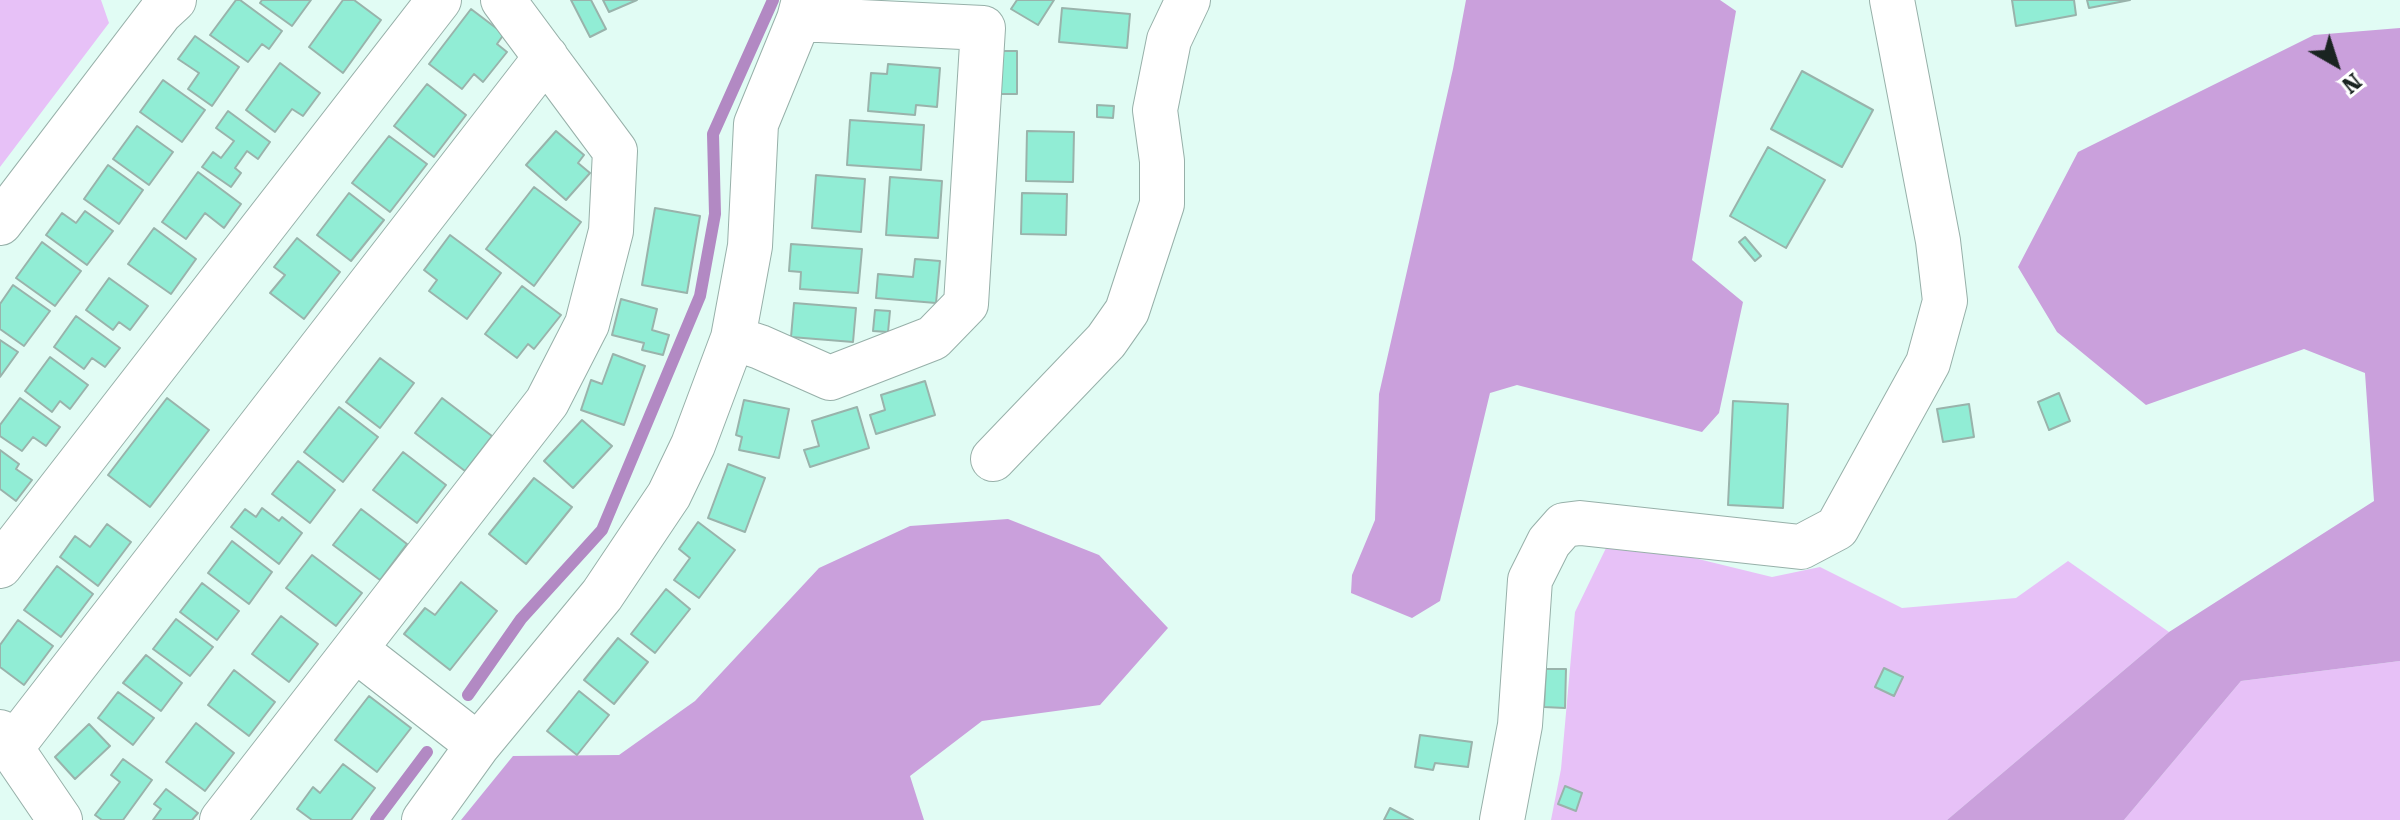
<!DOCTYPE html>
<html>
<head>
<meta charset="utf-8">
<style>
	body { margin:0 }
	#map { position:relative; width:2400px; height:820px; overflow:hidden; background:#e1fcf4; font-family:"Roboto Serif",serif }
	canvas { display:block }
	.north { position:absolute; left:2296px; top:24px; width:80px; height:80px; -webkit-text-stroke:6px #fff; paint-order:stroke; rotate:141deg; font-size:22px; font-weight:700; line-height:32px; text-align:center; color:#1a2421 }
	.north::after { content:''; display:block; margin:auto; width:28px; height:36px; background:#1a2421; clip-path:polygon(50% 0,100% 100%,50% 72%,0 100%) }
</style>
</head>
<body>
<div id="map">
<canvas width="2400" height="820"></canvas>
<div class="north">N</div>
</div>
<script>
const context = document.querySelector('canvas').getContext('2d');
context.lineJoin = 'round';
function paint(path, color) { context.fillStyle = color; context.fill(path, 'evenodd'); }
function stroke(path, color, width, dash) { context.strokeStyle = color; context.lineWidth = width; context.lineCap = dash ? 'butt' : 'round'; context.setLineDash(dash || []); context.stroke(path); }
paint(new Path2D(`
	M0,0H101L109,23L0,167Z
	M1607,546L1690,557L1772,577L1820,567L1902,608L2016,598L2068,561L2169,632L1947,820H1551L1561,769L1575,612Z
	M2400,661V820H2124L2241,681Z`), '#e7c1f7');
paint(new Path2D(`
	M1466,0H1720L1736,11L1692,260L1743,302L1719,413L1702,432L1517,385L1490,393L1440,601L1412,618L1351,593L1352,575L1375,520L1379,394L1453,69Z
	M2400,28V661L2241,681L2124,820H1947L2169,632L2374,501L2365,373L2304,349L2146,405L2057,332L2018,267L2078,152L2314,35Z
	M1008,519L1099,555L1168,628L1100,705L982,721L910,776L924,820H461L513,756L619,755L695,701L819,568L910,526Z`), '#caa0dc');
stroke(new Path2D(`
	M468,695L521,619L602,530L700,296L715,214L713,134L773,0
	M376,820L427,752`), '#b289c3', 12);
const building = new Path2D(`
	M236,0H240L282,31L269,49L262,44L248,62L210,35Z
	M262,0H311L292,26L260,3Z
	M343,0H354L381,20L343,73L309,47Z
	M571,0H591L606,29L590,37Z
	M603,0H637L609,12Z
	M1017,0H1054L1038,25L1011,9Z
	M2012,0H2074L2076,15L2016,26Z
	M2087,0H2130L2089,8Z
	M1062,8L1130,14L1127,48L1059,42Z
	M471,9L504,34L497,44L507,52L483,82L474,74L462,89L429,64Z
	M195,36L239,67L212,106L188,89L199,73L178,59Z
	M997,51H1017V94H996Z
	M280,63L320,93L303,116L292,109L275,132L246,110Z
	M888,64L940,68L937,107L916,105L915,115L868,111L871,73L887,74Z
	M1802,71L1873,110L1842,167L1771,129Z
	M163,80L205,110L182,142L140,112Z
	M427,84L466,115L434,157L394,126Z
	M1097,105L1114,106L1113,118L1097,117Z
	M228,111L270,142L258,159L247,151L235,168L241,173L231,187L202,167L213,152L221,158L234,141L216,128Z
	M850,120L924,125L921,170L847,165Z
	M137,126L173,152L149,185L113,159Z
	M556,131L584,155L578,163L590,173L566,200L526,165Z
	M1027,131L1074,132L1073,182L1026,181Z
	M389,136L427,164L390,212L352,183Z
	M1768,147L1825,180L1786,248L1730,216Z
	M108,165L143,190L119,224L84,199Z
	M198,172L241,204L224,228L205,213L186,239L162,222Z
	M816,175L865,179L861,232L812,228Z
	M890,177L942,181L938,238L886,235Z
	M534,187L581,222L534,286L486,249Z
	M349,193L384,220L351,261L317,235Z
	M1022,193L1067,194L1066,235L1021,234Z
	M655,208L700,216L687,293L642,285Z
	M85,211L113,231L87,265L46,235L62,213L76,223Z
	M154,228L196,259L171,294L128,264Z
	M450,235L501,273L467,319L429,291L437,280L424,270Z
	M1745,237L1761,256L1755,261L1739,242Z
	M297,238L340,272L304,319L270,293L285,275L274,267Z
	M42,242L81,271L55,306L16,278Z
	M791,244L862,249L858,293L800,289L801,272L789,271Z
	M915,259L940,261L936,303L876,298L878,274L913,277Z
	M109,278L148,306L130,330L119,322L113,330L86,310Z
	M13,285L50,311L24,346L0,329V304Z
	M522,286L561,315L534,349L528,344L517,358L485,334Z
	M621,299L657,309L652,330L669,335L663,355L642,350L644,343L612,335Z
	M794,303L856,308L853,342L791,337Z
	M875,310L890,311L888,332L873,331Z
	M76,316L120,348L105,367L92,358L84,369L54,347Z
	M0,340L18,352L0,377Z
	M613,354L645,366L624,425L581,410L591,380L602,384Z
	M50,357L88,385L70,409L60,401L52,412L25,391Z
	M380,358L414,383L380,428L346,402Z
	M925,381L935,415L876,434L870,415L885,410L881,395Z
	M2059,393L2070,421L2049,430L2038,402Z
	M20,398L60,427L46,446L33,437L22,451L0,436V425Z
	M167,398L209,430L150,507L108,475Z
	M442,398L492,436L465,471L415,433Z
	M744,400L789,409L779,458L739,450L742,437L736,435Z
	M1733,401L1788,404L1783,508L1728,505Z
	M1969,404L1974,437L1943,442L1937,409Z
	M339,407L378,437L343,482L304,452Z
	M857,407L869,448L810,467L804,450L819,446L812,421Z
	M582,420L612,446L573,488L544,461Z
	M0,450L19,464L16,469L32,480L16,501L0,489Z
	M403,452L446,485L417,523L373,490Z
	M298,461L335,490L310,523L272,494Z
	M728,464L765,478L745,532L708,518Z
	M534,478L572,507L526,564L489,534Z
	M262,508L279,521L282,517L302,533L279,564L231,527L245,509L256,517Z
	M361,509L407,544L380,580L333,545Z
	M698,522L735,550L699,598L674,580L690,558L679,549Z
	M107,524L131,542L98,586L60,557L75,536L90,547Z
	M232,541L272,572L249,604L208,573Z
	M312,555L362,593L336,626L286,588Z
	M57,566L93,594L61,637L24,610Z
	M461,582L497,611L450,670L404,634L425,608L435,615Z
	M202,583L239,611L217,640L180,612Z
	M666,589L690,609L655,653L631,634Z
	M281,616L318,644L289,682L252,654Z
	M176,619L213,647L190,676L153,649Z
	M18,620L53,646L24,685L0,667V645Z
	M618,638L648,662L614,704L584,680Z
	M146,655L182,683L161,711L123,683Z
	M1884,668L1903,677L1894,696L1875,687Z
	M1546,669H1566L1565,708L1544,707Z
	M234,670L275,702L249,736L208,705Z
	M579,691L609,715L577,755L547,731Z
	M118,692L154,718L133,745L98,718Z
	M369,696L411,728L377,772L335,740Z
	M196,723L234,753L205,791L166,762Z
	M89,724L110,746L75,779L55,757Z
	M1420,735L1472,742L1468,767L1435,763L1433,770L1415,767Z
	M123,759L152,780L123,820H102L95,815L120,782L111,775Z
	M343,764L375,788L351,820H312L297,809L313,787L320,793Z
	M1565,786L1582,793L1576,811L1558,804Z
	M166,789L198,813L192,820H153L161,809L154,804Z
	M1390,808L1413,820H1384Z`);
paint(building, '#91edd5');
stroke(building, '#99b3ab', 2);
const street = new Path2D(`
	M0,223L160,13L174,0
	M733,338L760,347L830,378L933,338L966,304L983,28L799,19
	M993,459L1106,341L1127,311L1162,204V161L1155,110L1169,40L1188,0
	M0,566L439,0
	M356,650L478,745
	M0,732L60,820
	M11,748L546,57
	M222,820L547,402L587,324L611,231L615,151L503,0
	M424,820L478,745L602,595L669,495L693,445L733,338L750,246L756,124L799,19L804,0
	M1502,820L1520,725L1530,580L1549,542L1564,525L1580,523L1801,547L1837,528L1928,363L1945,301L1938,241L1892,0`);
stroke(street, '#97b0a9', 46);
stroke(street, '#fff', 44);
</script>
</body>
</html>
